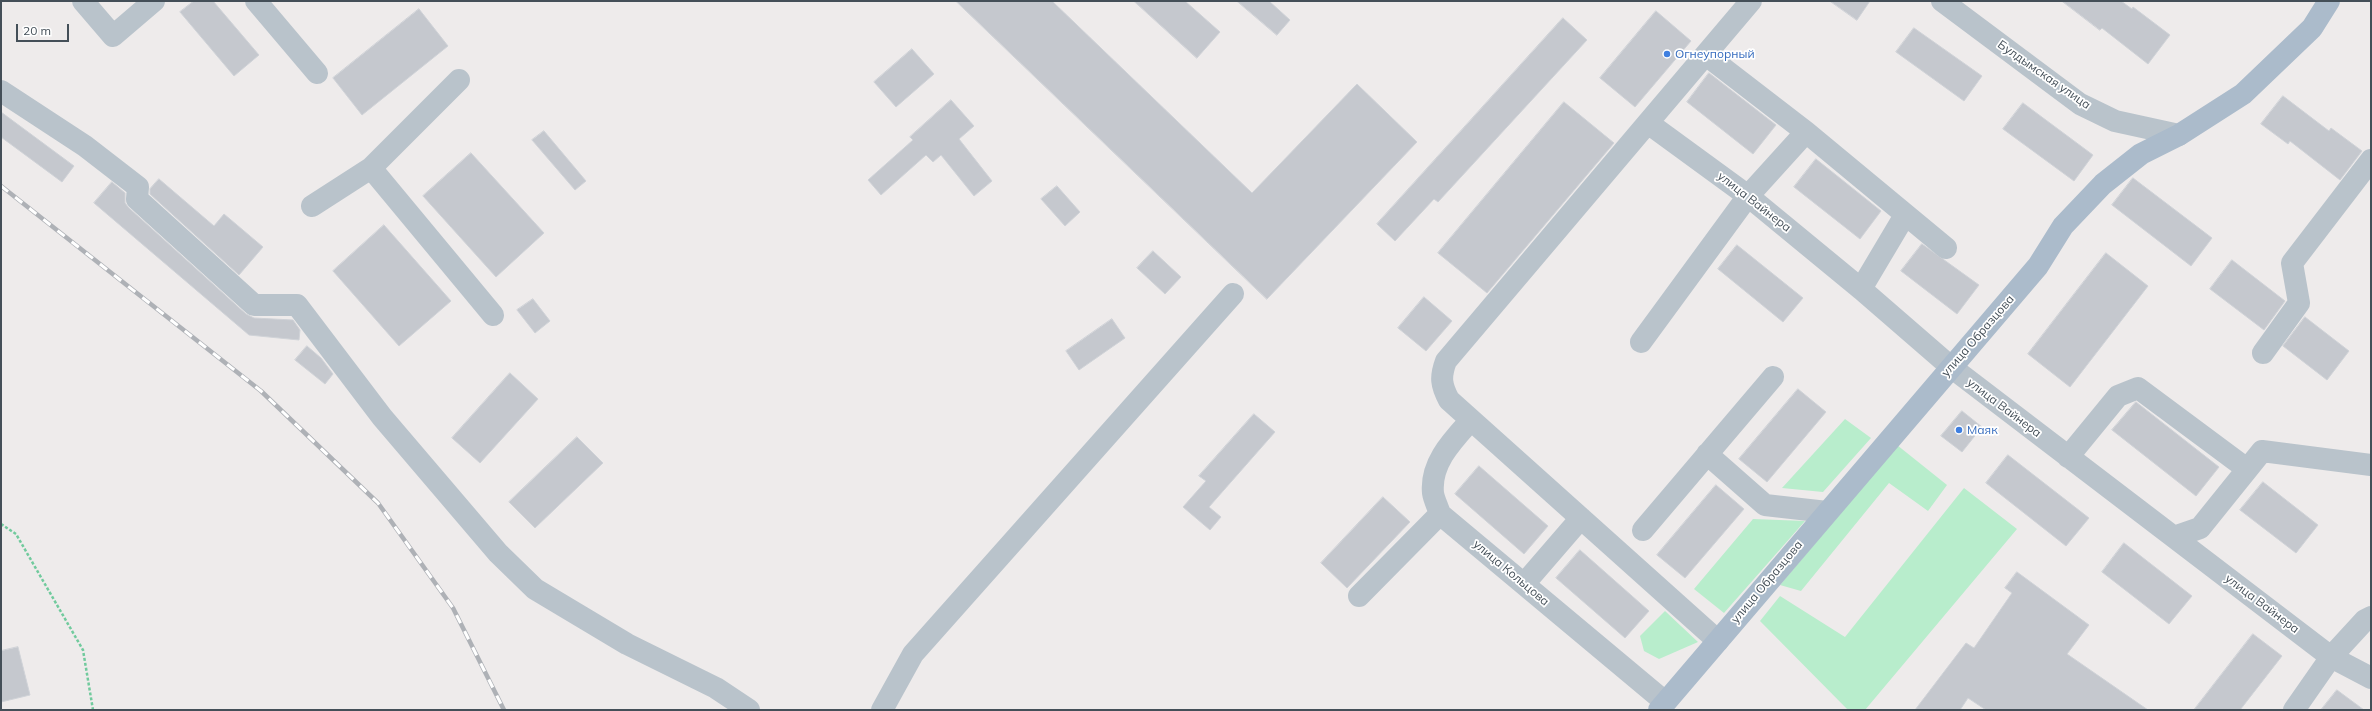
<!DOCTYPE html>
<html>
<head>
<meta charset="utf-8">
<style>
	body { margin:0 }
	#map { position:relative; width:2372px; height:711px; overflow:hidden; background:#eeebeb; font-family:Mulish,sans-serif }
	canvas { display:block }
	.frame { position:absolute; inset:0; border:2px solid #444f58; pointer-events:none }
	.scale { position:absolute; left:16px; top:24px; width:53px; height:18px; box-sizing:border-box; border:2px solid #444f58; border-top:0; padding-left:5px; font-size:12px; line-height:14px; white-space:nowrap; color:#444f58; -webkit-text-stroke:3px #fff; paint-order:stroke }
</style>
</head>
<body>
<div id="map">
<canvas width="2372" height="711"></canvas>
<div class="frame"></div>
<div class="scale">20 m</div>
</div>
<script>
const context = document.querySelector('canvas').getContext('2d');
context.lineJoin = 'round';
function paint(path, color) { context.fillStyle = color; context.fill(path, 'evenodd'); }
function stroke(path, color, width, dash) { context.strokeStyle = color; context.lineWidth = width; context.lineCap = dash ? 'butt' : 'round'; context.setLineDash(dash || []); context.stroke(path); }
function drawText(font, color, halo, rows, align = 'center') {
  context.font = font + ' Mulish,sans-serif'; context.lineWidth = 3.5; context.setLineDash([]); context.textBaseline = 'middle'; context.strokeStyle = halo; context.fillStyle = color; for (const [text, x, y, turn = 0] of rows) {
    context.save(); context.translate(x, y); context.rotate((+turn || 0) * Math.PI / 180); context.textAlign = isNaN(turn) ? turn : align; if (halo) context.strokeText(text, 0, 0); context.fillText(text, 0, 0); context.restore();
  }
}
paint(new Path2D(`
	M1845,419L1871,438L1823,492L1782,488Z
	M1897,445L1947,485L1928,511L1889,483L1801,591L1780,585Z
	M1964,488L2017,529L1865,710H1848L1760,621L1780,596L1845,637Z
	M1753,519L1805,521L1724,613L1694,589Z
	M1665,611L1698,642L1659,659L1644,651L1640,636Z`), '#b8edcc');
const building = new Path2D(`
	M194,1H213L259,55L234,76L180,12Z
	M956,1H1052L1252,193L1357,84L1417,142L1267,299Z
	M1134,1H1185L1220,32L1197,58Z
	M1237,1H1269L1290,20L1277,35Z
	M1830,1H1870L1857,20Z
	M2062,1H2121L2132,9L2133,7L2170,35L2148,64L2102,28L2100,30Z
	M419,9L448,46L362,115L333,78Z
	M1656,11L1691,41L1635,107L1600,78Z
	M1563,18L1587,40L1438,202L1434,199L1395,241L1377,224Z
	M1914,28L1982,76L1964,101L1896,52Z
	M912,49L934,74L896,107L874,82Z
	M1709,73L1776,125L1753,154L1687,102Z
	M2283,96L2329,131L2331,128L2362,151L2340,180L2290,141L2288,144L2261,124Z
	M951,100L974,126L959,139L992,181L974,196L941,155L933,162L926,155L881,195L868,180L913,140L910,137Z
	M1564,102L1614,143L1487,293L1438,253Z
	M2023,103L2093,155L2074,181L2003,129Z
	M1,112L74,166L62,182L1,137Z
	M544,131L586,181L575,190L532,140Z
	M471,153L544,233L496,277L423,196Z
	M1816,159L1881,211L1860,239L1794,187Z
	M2133,178L2212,238L2191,266L2112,205Z
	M159,179L214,226L224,214L263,247L239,275L150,194V189Z
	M112,182L125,193V203L129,208L246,314L254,318L293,320L300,330L299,340L249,335L94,203Z
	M1057,186L1080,212L1065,226L1041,199Z
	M384,225L451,301L399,346L333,271Z
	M1922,244L1979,285L1957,314L1901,271Z
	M1737,245L1803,298L1783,322L1718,269Z
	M1153,251L1181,277L1165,294L1137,268Z
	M2106,253L2148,286L2070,387L2028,354Z
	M2232,260L2285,301L2264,330L2210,289Z
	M1424,297L1452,321L1426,351L1398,328Z
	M533,299L550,321L535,333L517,310Z
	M2305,317L2349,351L2327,380L2283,346Z
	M1112,319L1125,338L1079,370L1066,351Z
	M307,346L321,358L333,374L325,384L295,360Z
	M510,373L538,399L480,463L452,438Z
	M1798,389L1826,412L1767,482L1739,459Z
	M2136,402L2219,467L2196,496L2112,430Z
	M1962,411L1982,427L1962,452L1941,436Z
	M1254,414L1275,432L1209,507L1221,517L1210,530L1183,507L1206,481L1199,476Z
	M577,437L603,463L535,528L509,502Z
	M2008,455L2089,518L2066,546L1986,483Z
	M1479,466L1548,526L1524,554L1455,494Z
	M2263,482L2318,525L2296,553L2240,510Z
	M1716,485L1744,509L1685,578L1657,555Z
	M1383,497L1410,522L1347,588L1321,563Z
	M2124,543L2192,596L2169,624L2102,572Z
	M1580,550L1649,611L1625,638L1556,578Z
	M2017,572L2089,625L2067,654L2148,710H1986L1968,698L1960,710H1915L1966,643L1974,648L2012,593L2005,588Z
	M2253,634L2282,656L2240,710H2194Z
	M18,647L30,695L1,702V651Z
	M2337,690L2364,710H2321Z`);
paint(building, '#c5c8ce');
stroke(building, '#cfd2d7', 1);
stroke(new Path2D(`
	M1,524L16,534L83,650L93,710`), '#71ca9d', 2.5, [3, 2]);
stroke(new Path2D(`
	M83,1L113,36L154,1
	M256,1L317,73
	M1942,1L2080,104L2115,121L2179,135
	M1706,55L1806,132L1946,248
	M1,91L85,146L138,187L137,199L254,305H297L382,417L498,553L535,589L627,644L716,688L749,710
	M1648,123L1748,196L1861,289L1951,367L2331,657L2371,678
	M371,168L459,80
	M312,206L371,168L493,315
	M1861,289L1905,215
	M1641,342L1748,196L1806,132
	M2263,353L2299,303L2292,263L2371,160
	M1471,420C1453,440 1430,463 1433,493C1434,500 1438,507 1440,514L1665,702
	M1707,454L1765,505L1827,512
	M2068,457L2118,396L2138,388L2247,469
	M1643,530L1773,377
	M2174,537L2200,528L2262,451L2371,465
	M1524,584L1581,518
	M1359,596L1440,514
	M1718,641L1449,400C1441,385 1440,377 1446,361L1751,1
	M882,710L913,654L1233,294
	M2294,710L2331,657L2365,620L2371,617`), '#b9c3cb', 22);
stroke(new Path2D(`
	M1659,710L2038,266L2063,226L2103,184L2141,154L2179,135L2243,94L2312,28L2329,1`), '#abbbcb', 22);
const rail = new Path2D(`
	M1,186L261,391L378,503L453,608L504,710`);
stroke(rail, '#aeb1b6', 4.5);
stroke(rail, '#fff', 3, [9]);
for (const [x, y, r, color] of [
	[1667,54,4,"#3f7fe0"],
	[1959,430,4,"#3f7fe0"]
]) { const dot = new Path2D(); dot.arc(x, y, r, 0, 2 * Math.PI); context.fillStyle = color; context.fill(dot); stroke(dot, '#fff', 1.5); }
drawText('12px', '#366cbe', '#fff', [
	["Огнеупорный",1675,54],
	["Маяк",1967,430]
], 'left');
drawText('12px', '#444f58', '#fff', [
	["Булдымская улица",2044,75,35],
	["улица Вайнера",1754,202,38],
	["улица Образцова",1978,336,-49],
	["улица Вайнера",2004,408,37],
	["улица Кольцова",1511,573,40],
	["улица Образцова",1767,582,-50],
	["улица Вайнера",2262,604,37]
]);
</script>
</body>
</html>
